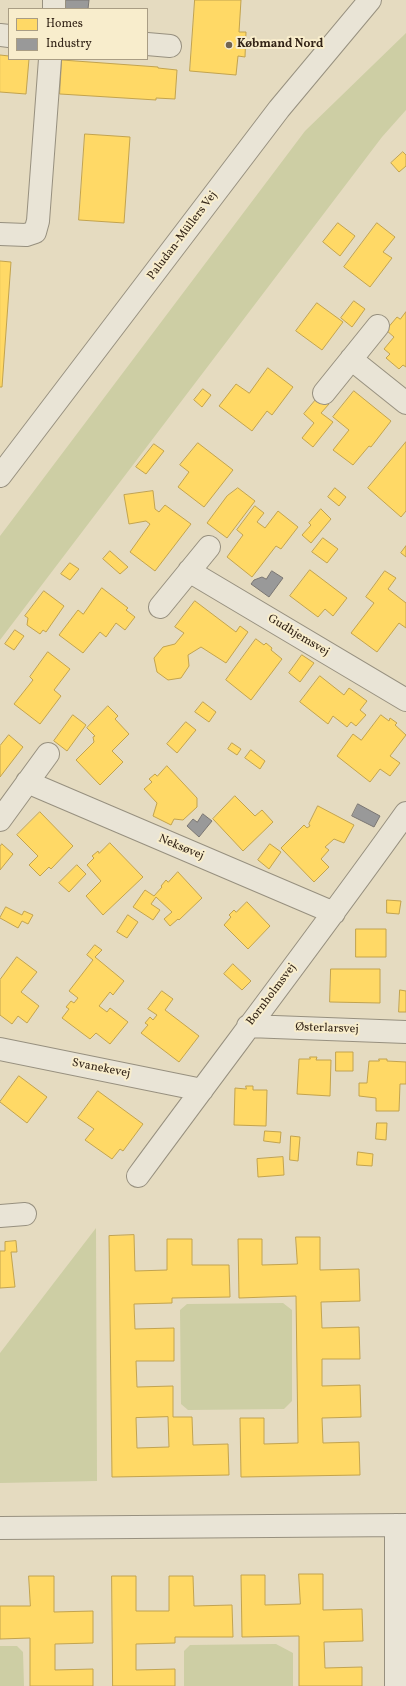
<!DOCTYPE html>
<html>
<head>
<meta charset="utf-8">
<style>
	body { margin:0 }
	#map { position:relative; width:406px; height:1686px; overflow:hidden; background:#e5dbc0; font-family:Vollkorn,serif }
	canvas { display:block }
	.legend { position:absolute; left:8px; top:8px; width:140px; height:52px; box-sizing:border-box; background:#f8edcc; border:1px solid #a99d84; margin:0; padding:5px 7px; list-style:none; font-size:12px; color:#332417 }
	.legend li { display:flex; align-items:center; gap:8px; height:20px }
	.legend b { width:20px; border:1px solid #a99d84 }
</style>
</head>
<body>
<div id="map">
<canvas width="406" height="1686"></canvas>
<ul class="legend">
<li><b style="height:11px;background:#ffd966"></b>Homes</li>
<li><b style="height:11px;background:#999"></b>Industry</li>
</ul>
</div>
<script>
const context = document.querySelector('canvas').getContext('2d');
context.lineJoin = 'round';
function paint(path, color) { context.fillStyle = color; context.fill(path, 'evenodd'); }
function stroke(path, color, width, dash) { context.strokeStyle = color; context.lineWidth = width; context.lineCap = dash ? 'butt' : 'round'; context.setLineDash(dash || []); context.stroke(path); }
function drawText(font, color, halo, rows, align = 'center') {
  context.font = font + ' Vollkorn,serif'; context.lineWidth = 4; context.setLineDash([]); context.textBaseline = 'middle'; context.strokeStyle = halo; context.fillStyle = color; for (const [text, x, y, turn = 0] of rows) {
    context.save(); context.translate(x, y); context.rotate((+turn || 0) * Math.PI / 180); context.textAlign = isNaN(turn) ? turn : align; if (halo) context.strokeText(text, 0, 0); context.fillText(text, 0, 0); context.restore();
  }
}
paint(new Path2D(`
	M406,33V110L382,137L0,640V536L305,131Z
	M96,1228L97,1481L0,1483V1353Z
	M283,1303L292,1310V1401L284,1409L188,1410L181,1404L180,1310L187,1304Z
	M276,1644L293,1653V1686H184V1651L190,1645Z
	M0,1646H17L23,1652L24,1686H0Z`), '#cdcea4');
const homes = new Path2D(`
	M195,0H241L239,32H246L245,57L238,56L236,75L190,71Z
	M0,55L9,56V59H29L26,94L0,92Z
	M62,60L158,67V68L177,70L175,99L156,98V100L60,94Z
	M85,134L130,137L124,223L79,220Z
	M403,152L406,155V166L399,172L391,163Z
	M338,223L355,236L340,256L323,242Z
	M377,223L395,237L383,252L392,258L370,287L344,267Z
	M0,261L11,262L2,387H0Z
	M354,301L365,309L352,327L341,318Z
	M317,303L343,322L322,350L296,331Z
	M406,312V367L403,365L399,369L386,358L390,354L384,349L394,337L386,330L397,317L400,319Z
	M268,368L293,387L272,415L267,411L252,431L219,406L236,384L249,393Z
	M203,389L211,395L202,407L194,400Z
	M354,391L391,421L371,447L369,446L353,465L333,450L349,430L333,417Z
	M319,396L329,404L321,413L333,422L313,447L302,438L314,423L304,414Z
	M406,442V511L401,517L368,488Z
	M198,443L233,470L204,507L178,487L189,472L180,465Z
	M154,444L164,451L146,474L136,467Z
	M238,488L255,501L227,538L207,523L227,496Z
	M335,488L346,497L339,506L328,497Z
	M153,491L155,509L159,512L165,505L191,524L155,571L130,552L150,524L146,521L129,524L124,495Z
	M255,506L264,513L257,522L265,528L278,511L298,527L281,549L276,546L252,577L227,557L243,535L237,530Z
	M321,509L331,519L311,543L302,535L311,525L309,523Z
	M323,538L338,549L327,563L312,552Z
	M406,546V557L401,553Z
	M110,551L128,567L120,574L103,559Z
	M70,563L79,569L70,580L61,574Z
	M310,570L347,598L333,616L325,609L318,617L290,596Z
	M385,571L396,578L388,589L406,603V628L399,623L377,652L351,633L374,603L366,597Z
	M102,588L128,608L126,610L135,617L125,630L116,623L106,637L100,632L83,653L59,635L78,610L83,614Z
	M44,591L64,606L46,632L43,630L40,634L27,625L28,618L25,616Z
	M195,601L236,632L240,626L248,632L226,663L201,647L188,655L189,666L181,678L168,680L157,672L154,658L163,647L175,644L184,633L175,627Z
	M15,630L24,636L14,650L5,644Z
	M256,639L264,645L266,643L272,648L271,650L282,659L251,700L226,680Z
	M48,652L70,669L54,690L61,696L40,724L14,704L33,680L30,677Z
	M302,655L314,663L300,682L289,673Z
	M320,676L344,695L349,688L367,701L360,710L366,715L356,726L351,722L347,727L333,716L328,724L300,702Z
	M203,702L216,712L209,722L195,712Z
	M108,706L118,716L115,719L129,734L112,751L123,762L100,785L76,760L94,742L93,737L95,736L87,728Z
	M73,715L86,725L67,751L54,741Z
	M381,715L389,721L390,718L397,723L395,725L406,735L390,756L400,763L390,776L380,769L370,782L337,756L353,734L361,740Z
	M186,722L196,730L177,753L167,744Z
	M9,735L23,747L0,777V746Z
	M232,743L241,749L237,755L228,749Z
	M251,750L265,761L260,769L245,758Z
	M167,766L197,798V807L183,820L174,819L171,825L153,816L157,803L144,789L152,782L149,779L155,774L157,776Z
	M235,796L255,816L262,810L273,822L243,851L213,819Z
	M318,806L354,825L344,843L334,839L325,847L329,850L321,859L329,867L314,882L281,848L304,825L307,828L310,826L309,824Z
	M40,812L73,846L51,869L49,867L40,876L29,865L38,856L17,835Z
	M110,843L143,877L103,915L86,896L101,881L87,865L94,858L92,856L98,851L99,853Z
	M2,844L13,854L0,870V847Z
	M270,844L281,852L269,869L258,860Z
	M77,865L86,874L69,892L59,883Z
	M178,872L202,898L179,920L178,919L170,926L164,919L172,912L156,897L151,904L160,910L153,920L133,907L145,890L154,896L162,887L161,886L166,880L168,882Z
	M387,900L401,901L399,914L387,913Z
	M247,902L270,926L248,949L224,925L231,917L229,915L234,910L236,912Z
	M6,907L22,915L24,911L33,915L28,924L22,921L18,928L0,918Z
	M128,915L138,922L127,938L117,932Z
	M356,929H386V957H356Z
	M95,945L102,950L95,957L124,981L113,995L110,992L99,1006L107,1012L110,1008L128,1022L110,1044L96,1033L90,1039L62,1018L69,1009L66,1007L71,1001L74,1003L78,998L69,991L93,960L87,955Z
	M17,957L37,972L21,992L39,1006L27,1023L18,1016L12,1024L0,1015V980Z
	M233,964L251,981L242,990L224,974Z
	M331,969H380V1003L330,1002Z
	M400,990L406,991V1012H399Z
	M162,991L173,999L165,1010L199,1036L179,1062L141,1033L148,1025L145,1023L150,1017L153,1020L157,1015L148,1009Z
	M336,1052H353V1071H336Z
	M310,1057H317L316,1060H331L330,1096L297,1094L299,1059H310Z
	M379,1059H387V1061L406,1062V1084H400L399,1111H376V1098L359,1096V1083H367L369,1061H379Z
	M19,1076L47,1097L27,1123L0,1102Z
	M246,1086H253V1090H267L266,1126L234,1125L235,1088L246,1089Z
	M98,1091L143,1124L123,1151L120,1149L112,1159L85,1140L94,1129L78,1118Z
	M377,1123H387L386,1140L376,1139Z
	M265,1131L281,1132L280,1143L264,1141Z
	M291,1136L300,1137L298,1161L290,1160Z
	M358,1152L373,1154L372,1166L357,1165Z
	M283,1157L284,1175L258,1177L257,1159Z
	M134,1235L135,1271L167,1270V1239H192V1265H229L230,1297L172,1298V1303L134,1304L135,1329L174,1328V1361H136L137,1387L173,1386V1417H192L193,1445L228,1444L229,1475L112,1477L109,1236ZM168,1417L169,1447L137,1448L136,1418Z
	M296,1237H320V1270L359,1269L360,1301L321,1302L322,1328L359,1327L360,1359H322V1386L360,1385L361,1417L322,1418L323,1443L359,1442L360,1475L241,1477L240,1418H264V1444L298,1443L296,1296L239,1298L238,1239H262V1265L297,1264Z
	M16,1241L17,1252H11L15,1287L0,1288V1251H5V1242Z
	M299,1574H323V1610L362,1609L363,1641L324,1642L325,1668L362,1667V1686H299V1636L242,1637L241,1575H265V1605L300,1604Z
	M29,1576H54V1612L93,1611V1643L55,1644V1670L93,1669V1686H30V1638L0,1639V1606H30Z
	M112,1576H136V1611H169V1576H193L194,1606L232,1605L233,1637H175V1643L136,1644V1670L175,1669V1686H113Z`);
paint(homes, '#ffd966');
stroke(homes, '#c2a34e', 1);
const industry = new Path2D(`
	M65,0H89L88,9H64Z
	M272,571L283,578L269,597L251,584L254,580L262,577L266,579Z
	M358,804L380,816L374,827L352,816Z
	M203,814L212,821L199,837L187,826L193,819L197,822Z`);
paint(industry, '#999');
stroke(industry, '#7a7672', 1);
const minor = new Path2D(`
	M54,9V0
	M0,35L9,36
	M147,44L170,46
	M0,234L26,235L35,232L38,221L50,59
	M351,359L406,403
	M324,393L378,326
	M0,476L279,109L370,0
	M189,571L406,700
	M160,607L209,547
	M27,782L334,913
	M0,820L48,754
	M248,1026L406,1032
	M0,1049L202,1090
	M138,1176C227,1055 318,936 406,813
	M0,1216L25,1214
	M396,1525V1686
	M0,1528L406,1525`);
stroke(minor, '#97907f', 24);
stroke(minor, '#e9e4d6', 22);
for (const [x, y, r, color] of [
	[229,45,4,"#716452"]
]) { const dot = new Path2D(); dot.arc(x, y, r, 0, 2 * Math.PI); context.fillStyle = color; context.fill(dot); stroke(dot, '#f8edcc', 1.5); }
drawText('bold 12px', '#332417', '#f8edcc', [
	["Købmand Nord",237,45]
], 'left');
drawText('12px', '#332417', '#f8edcc', [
	["Paludan-Müllers Vej",183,236,-53],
	["Gudhjemsvej",298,636,31],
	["Neksøvej",181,848,23],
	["Bornholmsvej",272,995,-53],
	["Østerlarsvej",327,1029,2],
	["Svanekevej",101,1069,11]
]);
</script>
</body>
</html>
